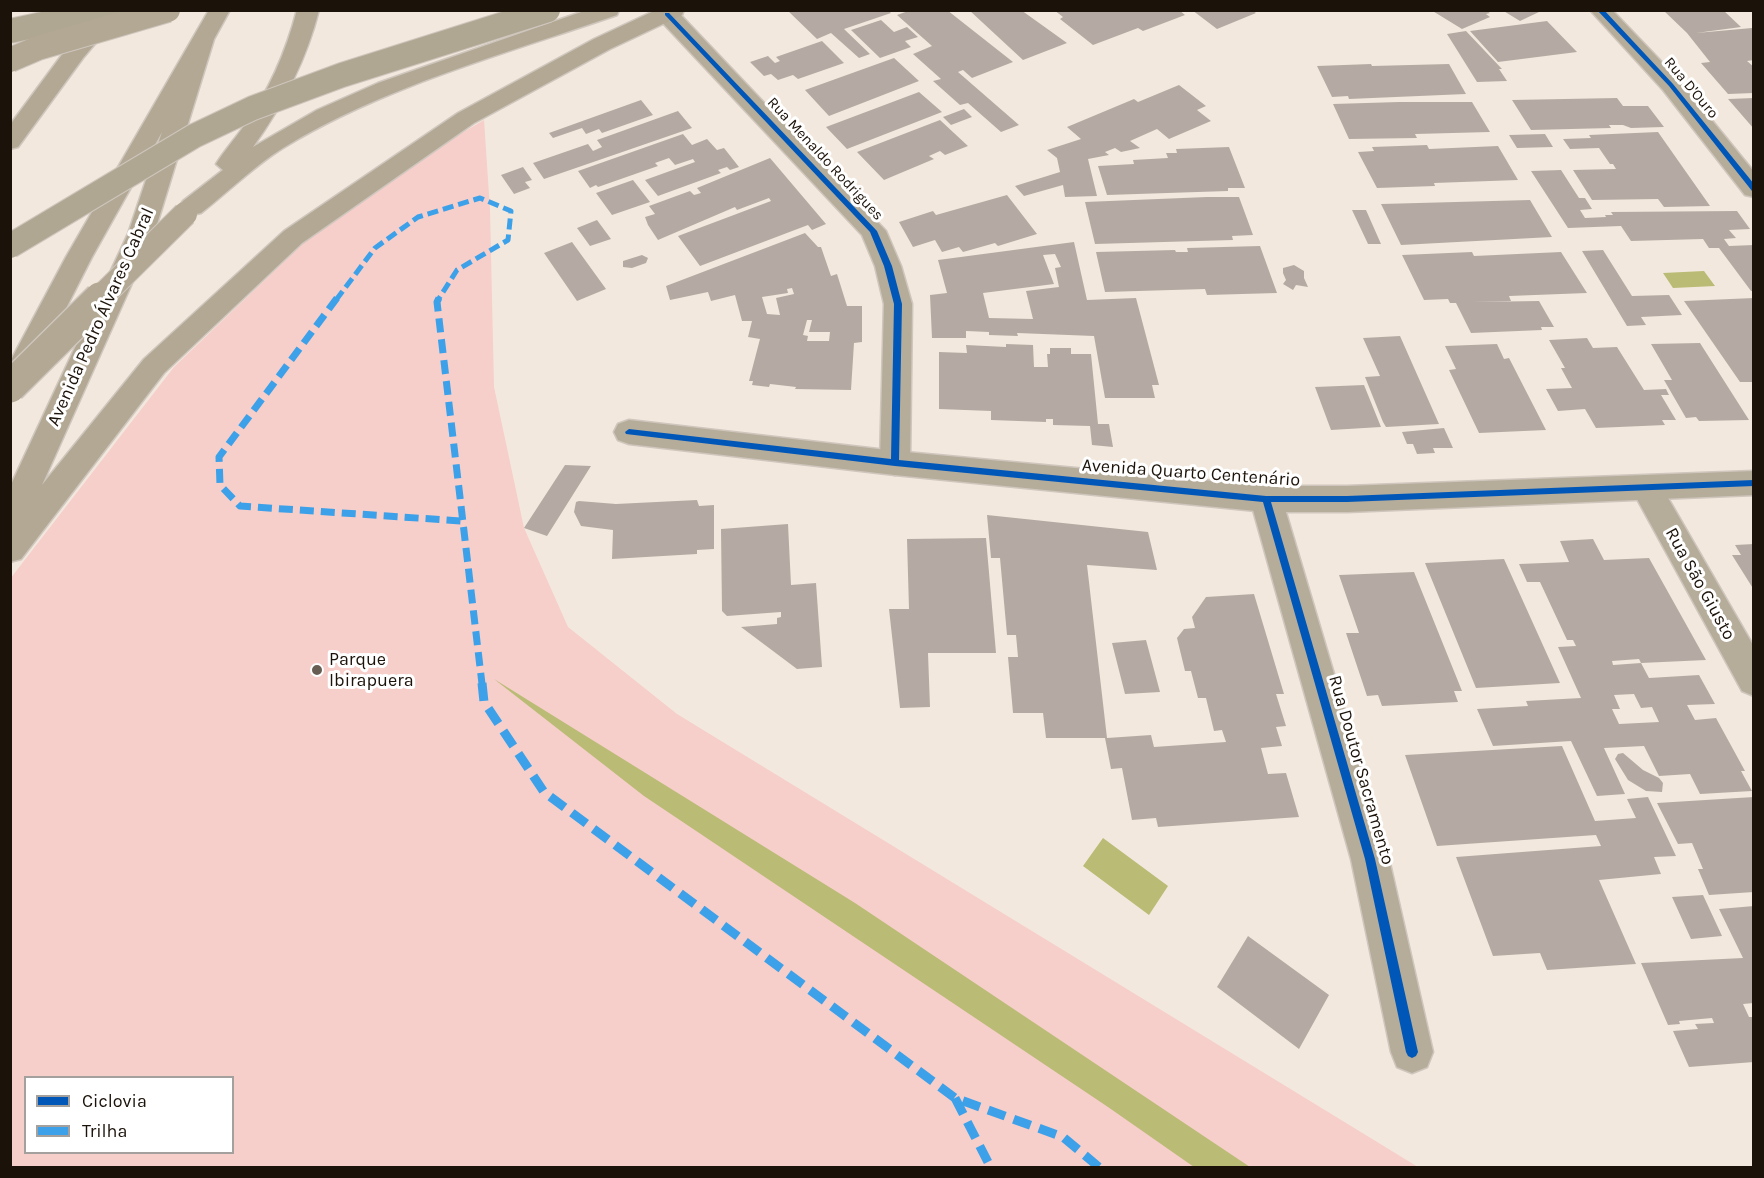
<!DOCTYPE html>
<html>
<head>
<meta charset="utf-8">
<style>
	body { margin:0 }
	#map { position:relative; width:1764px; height:1178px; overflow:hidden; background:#f3e8dd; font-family:Karla,sans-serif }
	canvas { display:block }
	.frame { position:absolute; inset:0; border:12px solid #1b1209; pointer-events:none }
	.legend { position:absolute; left:24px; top:1076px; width:210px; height:78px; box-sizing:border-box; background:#fff; border:2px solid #a4a09d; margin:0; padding:8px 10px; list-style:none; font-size:18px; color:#1b1209 }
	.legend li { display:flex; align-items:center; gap:12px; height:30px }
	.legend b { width:30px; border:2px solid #a4a09d }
</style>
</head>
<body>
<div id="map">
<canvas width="1764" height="1178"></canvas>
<div class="frame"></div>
<ul class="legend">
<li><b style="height:8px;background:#0057b8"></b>Ciclovia</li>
<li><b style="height:8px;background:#3da1e9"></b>Trilha</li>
</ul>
</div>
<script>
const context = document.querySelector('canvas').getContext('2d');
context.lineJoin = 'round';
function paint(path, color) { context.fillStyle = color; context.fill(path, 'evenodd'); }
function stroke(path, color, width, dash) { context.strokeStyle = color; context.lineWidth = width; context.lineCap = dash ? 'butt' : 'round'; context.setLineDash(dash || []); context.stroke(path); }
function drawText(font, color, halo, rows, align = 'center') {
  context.font = font + ' Karla,sans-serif'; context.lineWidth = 6; context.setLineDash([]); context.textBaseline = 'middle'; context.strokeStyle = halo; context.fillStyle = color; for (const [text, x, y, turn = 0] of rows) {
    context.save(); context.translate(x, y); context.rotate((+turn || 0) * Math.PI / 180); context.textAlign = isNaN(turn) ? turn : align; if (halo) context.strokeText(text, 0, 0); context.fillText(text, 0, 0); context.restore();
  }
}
paint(new Path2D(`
	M484,120L490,210L494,387L524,528L568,627L677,714L1418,1167H11L10,579L174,367L314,233L408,165ZM26,1078H232V1152H26Z`), '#f6ceca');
paint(new Path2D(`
	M1704,271L1715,286L1673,288L1663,273Z
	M494,679L855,903L1250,1167H1194L1108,1107L644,796Z
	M1103,838L1168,886L1149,915L1083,866Z`), '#babb74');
paint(new Path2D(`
	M787,10H888L891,13L844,29L870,54L859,58L831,33L817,39Z
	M911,10H947L1013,62L972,78L963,70L958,72L1019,125L1001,132L968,103L960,105L933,81L941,79L913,54L932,46L897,15Z
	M969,10H1021L1067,43L1023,60Z
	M1054,10H1179L1185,15L1143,31L1138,28L1093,45L1060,19L1063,17Z
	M1192,10H1252L1256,13L1217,29Z
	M1431,10H1485L1490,13L1486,14L1490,17L1462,29Z
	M1502,10H1537L1539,12L1520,21Z
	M1663,10H1723L1741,27L1696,33L1752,28L1754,60L1747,61L1754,67V93L1728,94L1701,63L1710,62L1687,33Z
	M881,20L894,32L907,27L918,37L905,41L911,47L880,58L851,30Z
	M1547,21L1577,52L1498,62L1470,31Z
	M1466,31L1502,69H1499L1507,81L1477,82L1447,34Z
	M822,41L844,63L798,79L793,75L778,80L771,74L764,76L750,62L768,56L775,63L780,61L776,57Z
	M894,58L919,81L829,116L805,90Z
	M1371,64L1372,66L1449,64L1466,94L1349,99L1348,96L1332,97L1317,66Z
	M1179,85L1206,106L1197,110L1211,121L1169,139L1157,129L1130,141L1140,148L1121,152L1115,148L1105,152L1109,155L1088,159L1097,196L1065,197L1063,185L1024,196L1015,186L1060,172L1057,158L1047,150L1081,139L1067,127L1134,99L1138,102Z
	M919,92L942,112L847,149L826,127Z
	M1617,98L1623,106H1648L1664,127L1631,128L1623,125H1609L1611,128L1531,130L1512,100Z
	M1754,98V129L1728,99Z
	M641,100L653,115L602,133L599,129L586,134L582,128L553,138L549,133Z
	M1399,102H1472L1490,132L1415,134L1417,138L1349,139L1333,104Z
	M964,109L972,117L951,125L943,117Z
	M678,111L692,128L544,179L533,163L588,144L593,151L602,147L597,140Z
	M940,120L968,146L945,155L940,151L929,156L934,159L884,180L857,152Z
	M1658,132L1710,206L1664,207L1658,199L1592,200L1573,170L1616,169L1613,164H1610L1599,148L1570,149L1563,139L1591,138L1589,135Z
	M683,134L692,145L707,139L717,150L724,148L739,167L730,170L727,167L718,170L721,173L658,196L645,180L695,162L693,159L675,165L669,158L655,163L658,166L598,187L596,185L590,188L578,171Z
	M1545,134L1553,147L1517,148L1509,135Z
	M1427,145L1429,149L1498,146L1518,180L1434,183L1435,186L1377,188L1358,152L1374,151L1372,147Z
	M1229,147L1245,188H1228V191L1107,195L1098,166L1134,164L1133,160L1168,158L1166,153H1177L1176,149Z
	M770,158L826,224L812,230L808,225L700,266L678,236L771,201L769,198L737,210L735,207L658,240L648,225L645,217L655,214L649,206L690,191L694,195L701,193L697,188Z
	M523,167L532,180L525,182L530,188L514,194L501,175Z
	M1561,170L1579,198H1585L1592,209L1580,210L1585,218L1606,217L1605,215H1613L1611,212L1737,211L1750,229L1729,230L1736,238L1724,239L1729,246L1754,245V291H1751L1719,248H1709L1703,239L1631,241L1621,226L1568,228L1531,171Z
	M633,180L650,202L612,215L596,193Z
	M1007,195L1037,234L998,246L995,243L963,252L959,247L942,252L935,240L913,247L899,222L933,211L936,215Z
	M1207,197H1239L1253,235L1232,236L1233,240L1095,244L1085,202Z
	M1530,200L1552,237L1401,245L1381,204Z
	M1352,210H1366L1381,244H1368Z
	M597,220L611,239L590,246L577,228Z
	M805,233L818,247H821L831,276L837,274L847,306H862V342L854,343L851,390L795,389L796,387L770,384L769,387L752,385L753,381H749L760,339L748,337L752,321H742L735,295L711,301L708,292L670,300L666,286ZM792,288L794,294L776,298L780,315L767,314L762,297L788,293L787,289ZM807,320H812L809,332H830L829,341H807L808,336L803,335Z
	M572,242L606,289L577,301L544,253Z
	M1074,242L1087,300L1136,298L1159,385H1152L1155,398H1105L1094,336L1017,333L1018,336L989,335V332L966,331V338H932L930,295L947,293L938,260ZM1055,254L1061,267L1055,268L1059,287L1026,291L1033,319L989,318L983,293L1054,284L1043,255Z
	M1260,246L1277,293L1207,295L1205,289L1105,292L1096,252L1175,250L1176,252H1188L1187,248Z
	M1603,250L1632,296L1669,295L1682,315L1641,317L1646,325L1627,326L1582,251Z
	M1472,252L1474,256L1561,252L1587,293L1509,296L1511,301L1472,302L1539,301L1554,327H1541L1542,330L1471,333L1456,303H1450L1448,299L1424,300L1402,255Z
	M642,255L648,258L646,263L632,268L623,267V261Z
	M1294,265L1304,271V278L1308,287L1296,285L1293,290L1283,284L1286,280L1283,273V268Z
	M1754,298V382H1740L1684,301Z
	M1400,336L1439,424L1386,427L1383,422L1365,377L1380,376L1363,338Z
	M1587,338L1593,348L1617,347L1644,390L1666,389L1669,395H1661L1676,420H1662L1665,425L1596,428L1585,409L1558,411L1546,389L1572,388L1561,368H1565L1549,340Z
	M1700,343L1749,420L1699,421L1696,417L1686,418L1664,380H1672L1651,344Z
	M1006,344L1033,345L1034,367H1048L1047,354H1050V348H1071V354H1091L1098,424H1109L1113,447L1092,445L1090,426L1053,425V419H1046V422L991,420V411L939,409V352L967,353L966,345L1006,347Z
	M1497,344L1504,359L1509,358L1546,430L1479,433L1449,370L1456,369L1445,346Z
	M1364,385L1381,427L1331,430L1315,387Z
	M1444,428L1453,448H1433L1435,453L1417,454L1413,444H1407L1402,432Z
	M565,465L591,466L547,536L524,528Z
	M697,500L699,506L714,505V549L697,550V554L612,559L613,530L581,526L574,512L576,502L579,501L616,504Z
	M987,515L1148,532L1157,570L1087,565L1107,738L1151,735L1154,747L1226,742L1222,730L1214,731L1206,698H1198L1191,671H1185L1177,638L1184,629L1195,628L1192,617L1206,597L1254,594L1284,694H1276L1286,726L1276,727L1282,746L1261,748L1268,774L1286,773L1299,817L1158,827L1156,818L1132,820L1122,768L1111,769L1105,738H1046L1043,713H1013L1008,657H1018L1016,635H1007L1000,558H991Z
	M788,524L791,585L816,583L822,667L797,669L741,627L777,624V618L781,617V612L727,616L722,611L721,529Z
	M986,538L996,653H928L930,707L900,708L889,609H909L907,539Z
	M1593,539L1604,560L1649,558L1706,660L1641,663L1639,659L1612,661L1613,665L1641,663L1649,678L1699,675L1715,704L1687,705L1695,720L1716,718L1745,771H1741L1752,791L1700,794L1690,774L1659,776L1644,746L1604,748L1625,794L1597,796L1571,741L1493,746L1477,709L1528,706L1526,701L1581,698L1558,647L1576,646L1573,640H1567L1540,582H1527L1519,564L1569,562L1560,541ZM1634,694L1641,708L1652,707L1659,722L1619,724L1612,709H1620L1614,695Z
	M1754,544V590L1732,555H1741L1735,545Z
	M1504,559L1560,683L1476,688L1425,563Z
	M1414,572L1462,691H1454L1458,702L1382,706L1378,695L1367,696L1346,633H1359L1339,575Z
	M1146,640L1160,692L1125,694L1112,643Z
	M1562,746L1595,821L1636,818L1627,799L1648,797L1676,856L1654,857L1661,874L1599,880L1636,964L1547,970L1540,953L1493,956L1456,857L1601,846L1596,835L1437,846L1405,755Z
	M1623,753L1643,770L1659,778L1663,783L1662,792L1646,791L1628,780L1615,759L1618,754Z
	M1754,797V892L1709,895L1698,869H1703L1692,843L1678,844L1657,803Z
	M1703,895L1722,936L1691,939L1672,897Z
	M1754,906V1003L1743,1004L1749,1017H1754V1062L1689,1067L1673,1031L1698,1029L1695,1024L1714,1023L1712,1018L1679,1021L1680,1024L1668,1025L1641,963L1743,958L1719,909Z
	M1248,936L1329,995L1299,1049L1217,987Z`), '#b5aaa3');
const minor = new Path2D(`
	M659,10H676L886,231L901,266L912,304L910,463L906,472L895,475L884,472L880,463L884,304L875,266L862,235L659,19L656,14Z
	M1590,10H1612L1679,80L1754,172V197L1745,195L1663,90Z
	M1646,476L1657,479L1754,647V696L1742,691L1631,488L1635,479Z
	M1266,486L1277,490L1282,499L1389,859L1433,1052L1427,1067L1412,1073L1397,1067L1391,1052L1351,859L1250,499L1255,490Z`);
const tertiary = new Path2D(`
	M629,420L895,451L1266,486H1347L1754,471V495L1347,512H1266L895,475L629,444L618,440L614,432L618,424Z`);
const trunk = new Path2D(`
	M101,10H117L120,14L83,58L18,147L10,149V125L67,48Z
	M209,10H230L214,39L154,234L42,485L144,359L284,231L458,113L594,39L656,10H684L682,15L610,49L474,123L302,243L164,373L21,559L10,562V487L128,234L162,132L92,257L27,385L17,388L10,386V362L66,257Z
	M297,10H319C306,61 283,105 253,147L317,110L378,83L587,10H619L617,15C507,53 382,87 283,148C254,166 228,192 201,213L192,215L183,213L179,207L183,201L223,170L216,164C224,151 235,139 244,126C269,91 286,52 297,10Z`);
stroke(minor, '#cfc6bd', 3);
stroke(tertiary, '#cfc6bd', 3);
stroke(trunk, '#cfc6bd', 3);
paint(minor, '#b5ac9a');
paint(tertiary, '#b5ac9a');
paint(trunk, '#b2a894');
const primaryBridge = new Path2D(`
	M10,31L94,13L142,10
	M10,246L194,136L253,108L342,75L548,10`);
const trunkBridgeFar1 = new Path2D(`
	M10,60L38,48L168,10
	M98,300L185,214`);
const trunkBridge = new Path2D(`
	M10,387L100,298`);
stroke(primaryBridge, '#cfc6bd', 26, []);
stroke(trunkBridgeFar1, '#cfc6bd', 26, []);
stroke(trunkBridge, '#cfc6bd', 34, []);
stroke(primaryBridge, '#b0a793', 24);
stroke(trunkBridgeFar1, '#b2a894', 24);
stroke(trunkBridge, '#b2a894', 31);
stroke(new Path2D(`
	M336,300L375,248L418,217L480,198L511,211L508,240L457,270L438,300`), '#3da1e9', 5, [11, 5]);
stroke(new Path2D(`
	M337,298L219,457L220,485L240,506L461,521
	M439,298L437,302L482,684`), '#3da1e9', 7, [14, 7]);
stroke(new Path2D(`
	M482,683L484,702L544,792L955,1098L1063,1137L1100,1168
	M955,1098L991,1168`), '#3da1e9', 9, [18, 9]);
paint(new Path2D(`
	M1597,10H1604L1673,84L1754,184V191H1752L1669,86Z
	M665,13H669L877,231L892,266L902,304L899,460L1266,496H1347L1754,480V486L1347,502H1271L1375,859L1418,1052L1416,1056L1412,1058L1408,1056L1406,1052L1365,859L1263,502L895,466L626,434L625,432L629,429L891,459L894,304L884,266L870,232L665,15Z`), '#0057b8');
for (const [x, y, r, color] of [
	[317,670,6,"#675d53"]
]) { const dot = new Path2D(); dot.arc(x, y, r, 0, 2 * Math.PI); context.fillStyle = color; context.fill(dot); stroke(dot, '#fff', 2); }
drawText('15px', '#1b1209', '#fff', [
	["Rua D'Ouro",1691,88,50],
	["Rua Menaldo Rodrigues",825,159,47]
]);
drawText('18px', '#1b1209', '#fff', [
	["Avenida Pedro Álvares Cabral",101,317,-66],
	["Avenida Quarto Centenário",1191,473,4],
	["Rua São Giusto",1700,584,61],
	["Rua Doutor Sacramento",1361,770,74]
]);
drawText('18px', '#1b1209', '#fff', [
	["Parque",329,660],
	["Ibirapuera",329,681]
], 'left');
</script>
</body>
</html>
